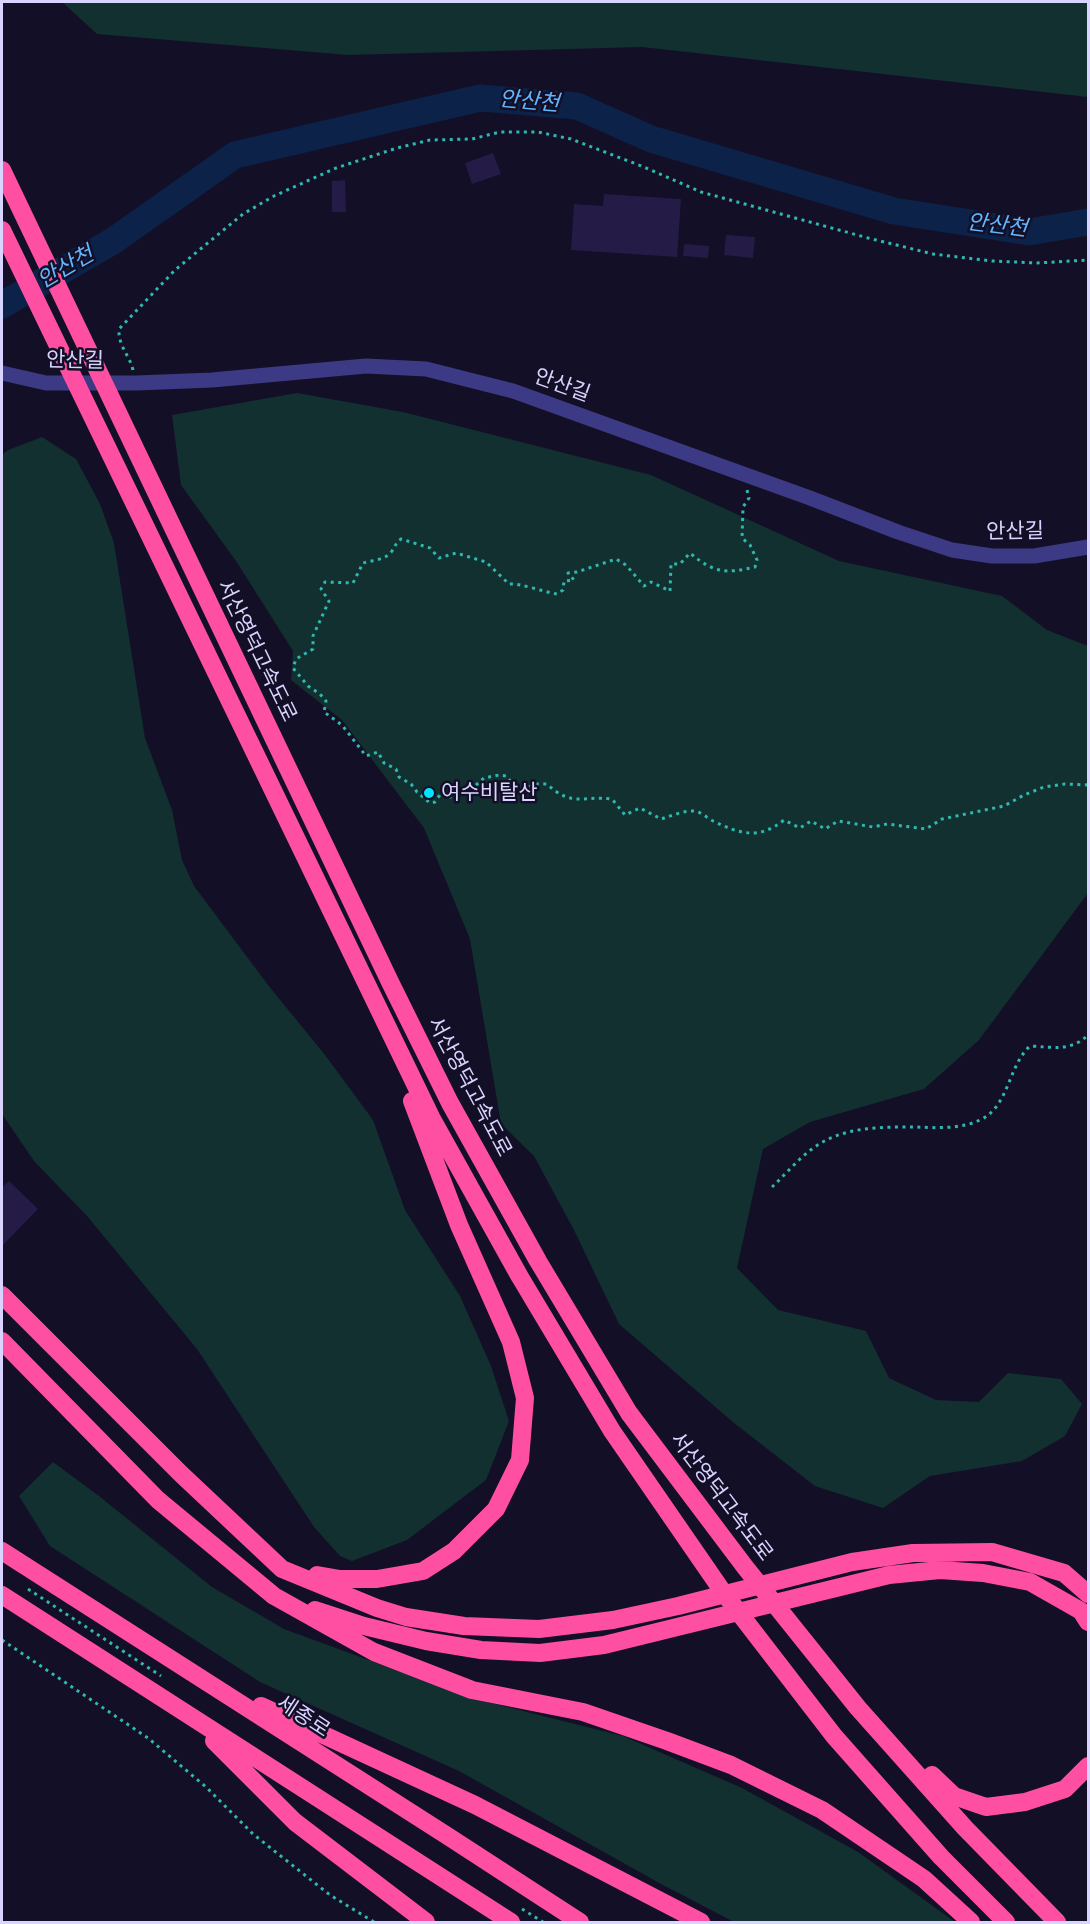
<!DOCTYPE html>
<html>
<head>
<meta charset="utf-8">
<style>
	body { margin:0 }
	#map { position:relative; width:1090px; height:1924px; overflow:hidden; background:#130f26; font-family:Helvetica,sans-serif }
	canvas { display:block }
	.frame { position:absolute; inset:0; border:3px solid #d9d4ff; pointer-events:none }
</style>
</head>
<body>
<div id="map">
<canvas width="1090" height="1924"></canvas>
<div class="frame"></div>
</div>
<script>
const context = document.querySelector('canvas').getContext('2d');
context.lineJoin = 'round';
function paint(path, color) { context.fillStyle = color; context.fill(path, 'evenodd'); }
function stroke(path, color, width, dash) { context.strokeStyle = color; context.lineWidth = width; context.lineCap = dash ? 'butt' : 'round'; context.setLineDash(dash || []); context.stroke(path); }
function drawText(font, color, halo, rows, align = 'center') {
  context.font = font + ' Helvetica,"Noto Sans KR",sans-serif'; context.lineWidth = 5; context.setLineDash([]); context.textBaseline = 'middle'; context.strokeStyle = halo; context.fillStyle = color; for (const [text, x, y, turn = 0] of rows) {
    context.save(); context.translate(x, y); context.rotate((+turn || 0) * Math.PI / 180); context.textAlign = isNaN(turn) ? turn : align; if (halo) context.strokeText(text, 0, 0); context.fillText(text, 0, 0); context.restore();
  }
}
paint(new Path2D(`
	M62,2H1088V97L642,47L348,55L97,34Z
	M297,393L403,412L651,475L839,561L1002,596L1047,630L1088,646V893L979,1040L924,1089L810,1122L763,1149L737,1268L778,1310L866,1331L889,1378L936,1400L979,1402L1008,1373L1061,1379L1082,1404L1065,1436L1022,1461L930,1476L883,1508L815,1486L734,1423L619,1324L574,1230L534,1156L501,1124L470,939L424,828L342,720L291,680L293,651L236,561L181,485L172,415Z
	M42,437L76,459L100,504L114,543L145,738L172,810L182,860L194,886L268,985L325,1055L373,1120L405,1210L460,1296L491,1366L509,1421L486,1480L407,1540L352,1561L340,1556L314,1527L197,1349L87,1216L34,1161L2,1114V455L8,450Z
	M53,1462L99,1496L212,1587L284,1629L475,1699L623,1736L742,1788L858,1852L955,1922H734L661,1884L459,1771L260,1682L50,1546L19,1496Z`), '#12302f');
stroke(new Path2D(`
	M2,305L113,241L235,155L480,98L577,106L651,139L894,211L1029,232L1088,222`), '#0c2248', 27);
paint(new Path2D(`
	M493,153L501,174L472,184L465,163Z
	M345,180L346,212H332V181Z
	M604,194L681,199L677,257L571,250L574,204L603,206Z
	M726,235L755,237L753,258L724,255Z
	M684,244L709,246L708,258L683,256Z
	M9,1181L38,1209L2,1246V1188Z`), '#241b47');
stroke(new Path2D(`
	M133,370C129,354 118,346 119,329L175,270L243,214L274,196L336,168L397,148L430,140L472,139L500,132H538L571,139L644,167L701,192L868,238L933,254L992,261L1037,263L1088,260
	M747,490L749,498L743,507L742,538L750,545L757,560L755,567C725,574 714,573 690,553L680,564H671L670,591L651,582L644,586L626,565L616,559L577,572L568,573L574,580L564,581L563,590L557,594C544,592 520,583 509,584L486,562L456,553L439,558L430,548L401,539C396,543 395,546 392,551C386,560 373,560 363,563L353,583L325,582L321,589L329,601L313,636V649L296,659L293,668L308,686L320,694L326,701L324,712L342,725L366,756L378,752L384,763L396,769L399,777L411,784L417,792L430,803L435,802L442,792L450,797L474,787L484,778L499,775L506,776L521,794L533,784H547C573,808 582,795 612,799L625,815L640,808L661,819C671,816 682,811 693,811C700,811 707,818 713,821C740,834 759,840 784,820L800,828L811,821L825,829L838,821L873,827L887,824L926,829L942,819L1004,806L1024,795L1044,787L1065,784L1088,785
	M772,1187C785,1175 797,1160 812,1149C842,1126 881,1127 917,1127C937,1128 961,1129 980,1120C1009,1107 1008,1066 1030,1046C1054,1047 1070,1052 1088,1035
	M28,1589L161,1676
	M2,1640L148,1738L206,1787L253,1834L330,1895L374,1922
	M522,1909L543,1922`), '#2fb8b0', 3, [3, 4.5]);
stroke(new Path2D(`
	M2,373L46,383H137L212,380L366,366L426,369L513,391L810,498L898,532L952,550L992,556H1034L1088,547`), '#3d3a85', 15);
stroke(new Path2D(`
	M2,170L391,984L450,1103L538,1261L629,1413L745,1567L858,1708L965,1828L1057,1922
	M2,230L431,1117L520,1277L612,1431L723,1592L834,1736L941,1857L1006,1922
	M2,1295L181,1474L282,1569L377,1608L406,1617L464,1626L539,1629L613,1620L678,1606L852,1562L913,1553L992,1552L1064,1573L1088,1594
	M2,1341L158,1500L274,1596L374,1652L472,1690L583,1712L667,1741L731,1765L822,1810L924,1879L971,1922
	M2,1551L446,1835L580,1922
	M317,1575L340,1579H377L423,1571L454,1551L496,1509L520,1460L525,1398L511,1342L459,1225L412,1101
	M2,1595L511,1922
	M315,1610L364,1626L426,1641L481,1650L540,1653L604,1645L889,1575L940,1570L983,1573L1030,1582L1081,1611L1088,1622
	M261,1706L475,1805L701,1922
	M214,1741L295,1822L426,1922
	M932,1775L954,1796L986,1807L1025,1802L1065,1789L1088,1766`), '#ff4fa3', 18);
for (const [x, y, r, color] of [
	[429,793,6,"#00e5ff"]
]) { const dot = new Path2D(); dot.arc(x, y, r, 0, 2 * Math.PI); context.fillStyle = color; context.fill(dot); stroke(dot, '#130f26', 2); }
drawText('21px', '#d9d4ff', '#130f26', [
	["안산길",75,361,1],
	["안산길",562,386,20],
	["안산길",1015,532,-1],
	["서산영덕고속도로",256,651,64],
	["서산영덕고속도로",469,1087,62],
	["서산영덕고속도로",721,1497,53],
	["세종로",303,1717,33]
]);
drawText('21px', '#d9d4ff', '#130f26', [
	["여수비탈산",441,793]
], 'left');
drawText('italic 22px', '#62b6ff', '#130f26', [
	["안산천",529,102,5],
	["안산천",997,226,7],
	["안산천",66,268,-30]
]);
</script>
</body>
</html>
